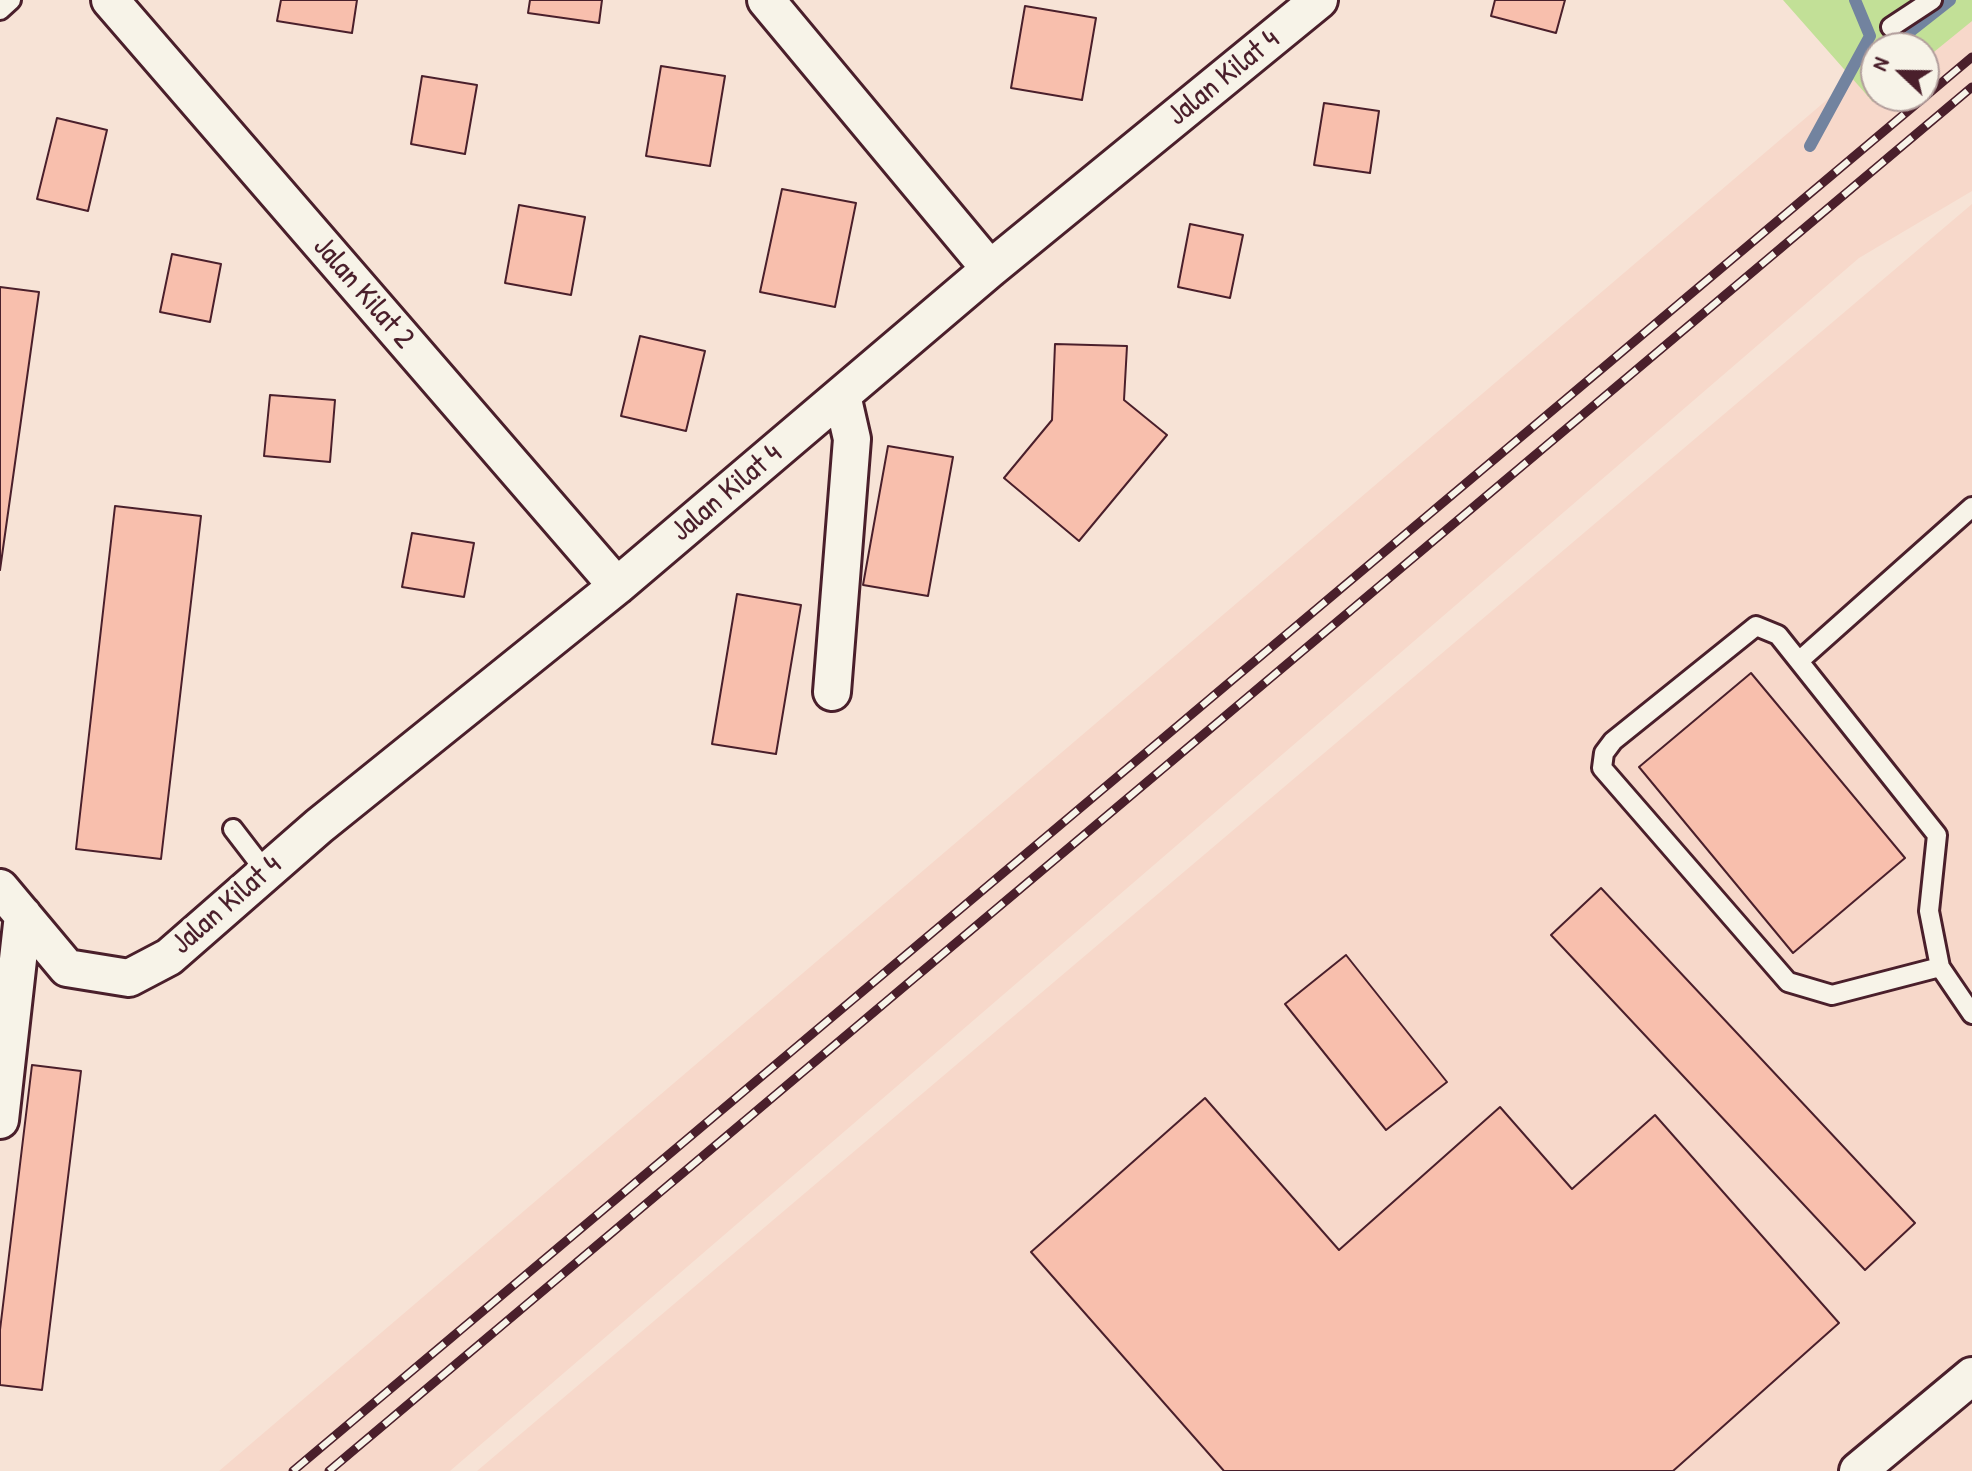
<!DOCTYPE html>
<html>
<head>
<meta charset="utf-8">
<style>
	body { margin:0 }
	#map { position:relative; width:1972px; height:1471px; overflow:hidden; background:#f7e3d6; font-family:"Patrick Hand",sans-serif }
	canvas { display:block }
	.north { position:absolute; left:1860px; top:32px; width:80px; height:80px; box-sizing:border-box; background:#f7f3e8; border:2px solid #b29e9c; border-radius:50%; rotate:292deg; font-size:22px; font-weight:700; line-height:32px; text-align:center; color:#4a1f2b }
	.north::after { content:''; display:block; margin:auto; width:28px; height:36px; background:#4a1f2b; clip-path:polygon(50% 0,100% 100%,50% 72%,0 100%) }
</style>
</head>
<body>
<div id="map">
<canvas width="1972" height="1471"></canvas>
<div class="north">N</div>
</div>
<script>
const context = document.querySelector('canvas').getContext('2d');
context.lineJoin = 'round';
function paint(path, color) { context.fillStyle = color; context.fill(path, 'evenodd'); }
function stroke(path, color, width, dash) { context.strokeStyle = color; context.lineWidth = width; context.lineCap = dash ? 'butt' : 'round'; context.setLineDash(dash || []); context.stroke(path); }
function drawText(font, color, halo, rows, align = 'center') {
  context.font = font + ' "Patrick Hand",sans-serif'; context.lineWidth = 8; context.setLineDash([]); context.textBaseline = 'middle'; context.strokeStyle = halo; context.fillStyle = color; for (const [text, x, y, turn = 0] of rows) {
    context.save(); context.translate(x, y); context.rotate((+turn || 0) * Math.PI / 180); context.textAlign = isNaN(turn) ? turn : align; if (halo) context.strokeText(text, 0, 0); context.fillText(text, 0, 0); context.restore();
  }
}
paint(new Path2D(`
	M1972,0V191L1859,258L450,1471H219L1876,58V96H1924V48Z
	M1972,204V1471H477Z`), '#f7d8ca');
paint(new Path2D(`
	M1783,0H1972V21L1924,60V48H1876V96H1880L1873,102Z`), '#c2e097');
stroke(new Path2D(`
	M1889,48L1950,0
	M1810,146L1870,36L1855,0`), '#72839f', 12);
const building = new Path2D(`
	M281,0H357L352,33L277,21Z
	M530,0H602L599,23L528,13Z
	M1495,0H1565L1556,33L1491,16Z
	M1025,6L1096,18L1082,100L1011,88Z
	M661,66L725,76L710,166L646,156Z
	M422,76L477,85L465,154L411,144Z
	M1324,103L1379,111L1370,173L1314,165Z
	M57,118L107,130L88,211L37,199Z
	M782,189L856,203L835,307L760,292Z
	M519,205L585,217L571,295L505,283Z
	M1190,224L1243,235L1230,298L1178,287Z
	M172,254L221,264L210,322L160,312Z
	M0,287L39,292L0,570Z
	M640,336L705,351L686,431L621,416Z
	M1055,344L1127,346L1124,400L1167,435L1079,541L1004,478L1052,420Z
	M270,395L335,400L330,462L264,456Z
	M888,446L953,457L928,596L863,585Z
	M115,506L201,516L161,859L76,849Z
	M412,533L474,543L464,597L402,587Z
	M737,594L801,605L776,754L712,744Z
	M1751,673L1905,858L1793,953L1639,767Z
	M1601,888L1915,1223L1865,1270L1551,935Z
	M1346,955L1447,1082L1386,1130L1285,1004Z
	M32,1065L81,1071L42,1390L0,1385V1330Z
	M1205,1098L1339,1250L1500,1107L1572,1189L1655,1115L1839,1323L1673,1471H1224L1031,1252Z`);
paint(building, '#f8bfad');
stroke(building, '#4a1f2b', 2);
const lane = new Path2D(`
	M0,10L11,0
	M1891,27L1932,0
	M1799,661L1972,507
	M233,829L266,872
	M1940,967L1832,995L1788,982L1602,768L1604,753L1613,741L1756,626L1778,635L1937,835L1929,911L1940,967L1972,1014`);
const street = new Path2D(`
	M110,0L617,586
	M766,0L990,269
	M832,692L852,439L842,395
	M0,888L67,968L129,978L169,957L319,826L617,586L990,269L1319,0
	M0,1120L23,915
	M1858,1471L1972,1376`);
stroke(lane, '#4a1f2b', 24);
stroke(street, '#4a1f2b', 42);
stroke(lane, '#f7f3e8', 18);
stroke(street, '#f7f3e8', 36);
const rail = new Path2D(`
	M293,1471L1972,57
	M329,1471L1972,87`);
stroke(rail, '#4a1f2b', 9);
stroke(rail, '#f7f3e8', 6, [18]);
drawText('30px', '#4a1f2b', '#f7f3e8', [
	["Jalan Kilat 4",1224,78,-39],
	["Jalan Kilat 2",363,293,49],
	["Jalan Kilat 4",727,493,-40],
	["Jalan Kilat 4",227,905,-41]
]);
</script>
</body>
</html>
